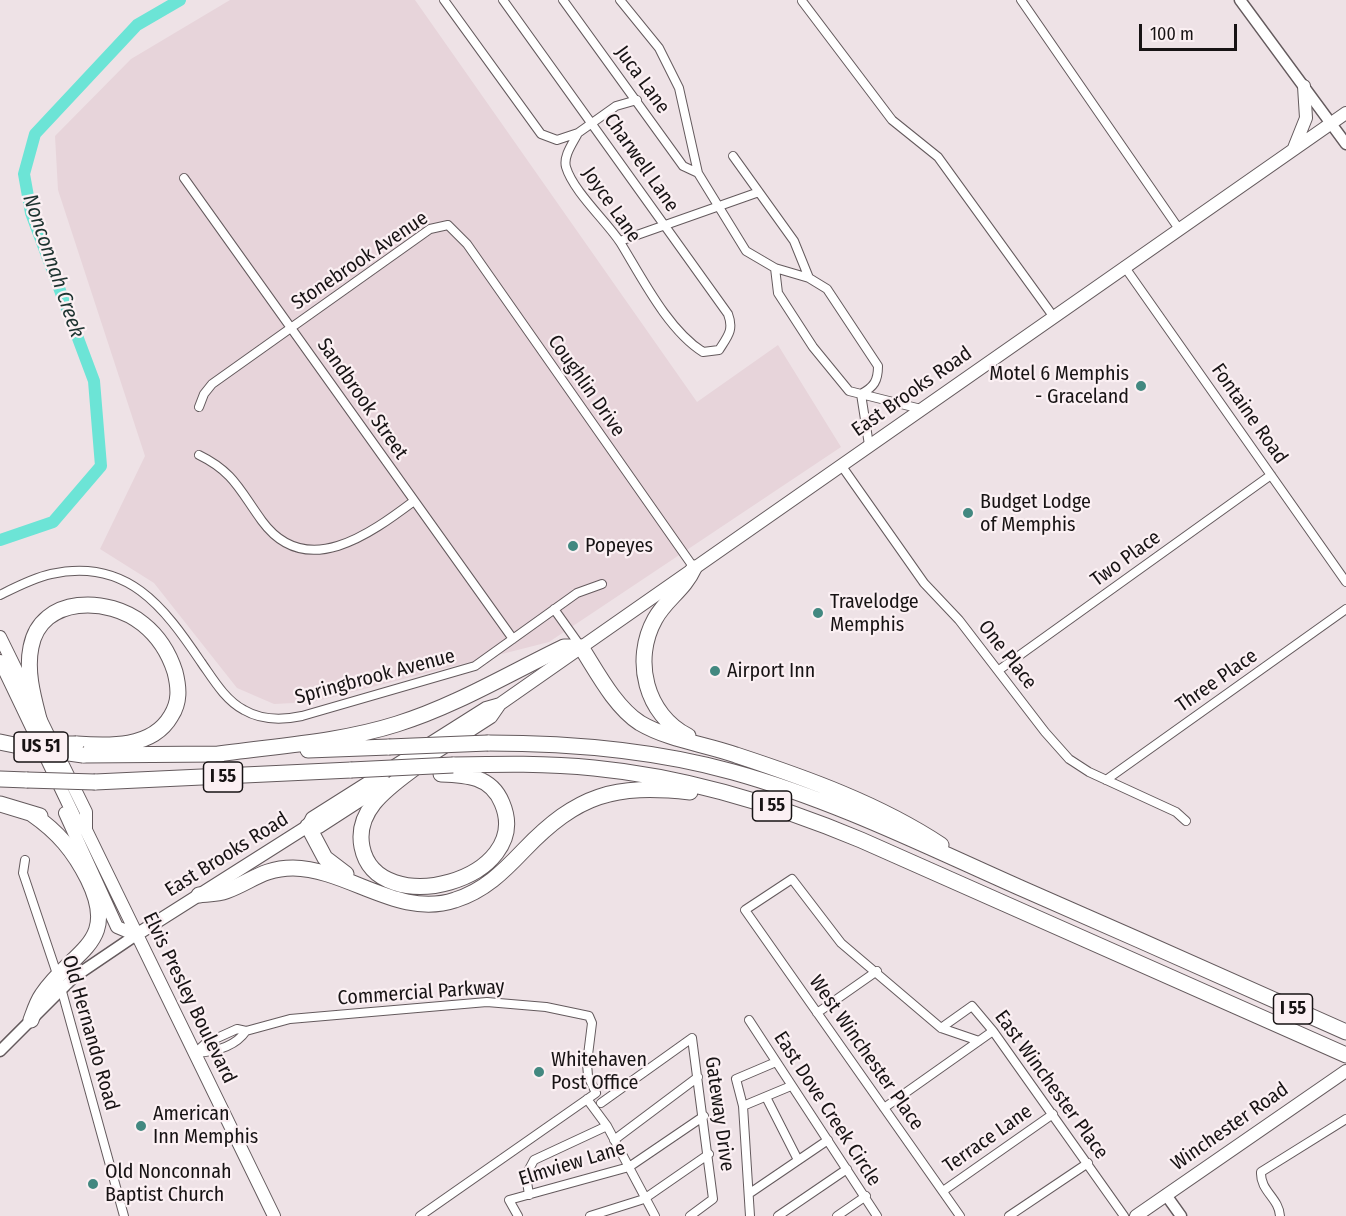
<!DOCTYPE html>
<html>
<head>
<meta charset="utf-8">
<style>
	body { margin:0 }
	#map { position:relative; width:1346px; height:1216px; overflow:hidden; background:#eee2e6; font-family:"Fira Sans Condensed",sans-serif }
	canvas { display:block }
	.scale { position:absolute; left:1139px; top:24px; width:98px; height:27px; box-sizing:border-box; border:3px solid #171314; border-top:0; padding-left:8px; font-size:18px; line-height:21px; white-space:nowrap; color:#171314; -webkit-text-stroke:4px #fbf0f3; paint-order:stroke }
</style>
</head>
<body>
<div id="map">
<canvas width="1346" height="1216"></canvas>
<div class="scale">100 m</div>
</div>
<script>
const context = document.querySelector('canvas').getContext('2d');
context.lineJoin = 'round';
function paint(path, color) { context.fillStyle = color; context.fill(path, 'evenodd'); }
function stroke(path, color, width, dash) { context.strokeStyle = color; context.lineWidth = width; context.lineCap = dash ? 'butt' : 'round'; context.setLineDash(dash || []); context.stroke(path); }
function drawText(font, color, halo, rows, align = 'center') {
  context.font = font + ' "Fira Sans Condensed",sans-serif'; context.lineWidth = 4.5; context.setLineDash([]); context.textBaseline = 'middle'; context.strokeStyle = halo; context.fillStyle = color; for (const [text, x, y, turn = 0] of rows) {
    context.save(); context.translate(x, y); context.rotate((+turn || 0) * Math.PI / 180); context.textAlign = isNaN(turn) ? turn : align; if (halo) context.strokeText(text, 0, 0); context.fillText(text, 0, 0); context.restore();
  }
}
paint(new Path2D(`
	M230,0H415L697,402L778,345L841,447L549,642L313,702L274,704L237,688L154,583L100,549L145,456L58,190L55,136L131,59Z`), '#e7d4da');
stroke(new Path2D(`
	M0,540L53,522L101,466L94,381L31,213L24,174L35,134L137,25L180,0`), '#6ce4d6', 12);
const street = new Path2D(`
	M444,0L541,134L557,140L578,133C573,143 563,156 566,167C573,191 607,222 620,242C642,278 668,330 703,352L719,350C728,336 734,330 728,314L503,0
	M563,0L683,166L698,173
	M620,0L659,48L679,88L698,173L746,251L775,268L809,278L827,289L878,366C878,381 874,387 861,394
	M1021,0L1179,229
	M802,1L892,120L938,157L1053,316
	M578,133L616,106L637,100
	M733,156L794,241L809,278
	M184,178L513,639
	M620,241L759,192
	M1124,266L1346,582
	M775,268L778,293L813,347L849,391L921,409
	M861,394L869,445
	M199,407L204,394L212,384L430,229L448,225L467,244L694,568
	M199,455C234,472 240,491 262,521C306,581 370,534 414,501
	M841,465L924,583L959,620L1045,732L1069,759L1089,772L1176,812L1186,821
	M0,595C16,587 33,578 51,574C127,557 164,607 201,662C213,679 225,700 244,710C261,720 283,720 302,716L475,666L577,593L602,584
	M554,609L581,647
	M999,670L1271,475
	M1106,780L1346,609
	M25,860L23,873L58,977L124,1216
	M817,1013L877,971
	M749,1020L877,1216
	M941,1028L972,1006L993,1031L1124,1216
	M237,1029L246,1031C235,1047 214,1052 195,1053L206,1043Z
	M246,1031L290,1019L487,1002L546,1007L589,1016L592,1023L587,1063L588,1076L596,1093L420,1216
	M766,1097L798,1160
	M587,1099L607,1126L655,1216
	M601,1103L692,1038L713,1199L690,1216
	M743,1106L791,1086
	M884,1108L993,1031
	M614,1140L698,1077
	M943,1191L1053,1114
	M750,1193L828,1140
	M529,1195L526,1175L534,1160L607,1126
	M518,1216L509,1200L629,1167L704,1116
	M590,1216L644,1199L709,1154
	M750,1216L743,1106L736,1079L776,1062
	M778,1216L847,1169
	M837,1216L866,1196
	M960,1216L745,910L792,879L841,943L941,1028L979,1041
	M1009,1216L1088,1163
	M1280,1216C1279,1198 1260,1191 1261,1172L1346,1119`);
const secondary = new Path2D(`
	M1240,0L1346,144
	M0,1051L74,977L136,935
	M1166,1195L1181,1216`);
const primary = new Path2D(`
	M1294,148L1306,118L1304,86
	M0,637L86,812V830
	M0,661L75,818L86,830L274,1216
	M415,766L491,717L500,704L1346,113
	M65,813L117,927L136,935
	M308,826L319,827L387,783
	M136,935L308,826L312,818L486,708L500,704
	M1136,1216L1346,1071`);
const highway = new Path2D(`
	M39,719C33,696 26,671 31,647C41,595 109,596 143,624C158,636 169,653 175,672C179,688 180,702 171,716C152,749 108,746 76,744
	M688,736C646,715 632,660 655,619C666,599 684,590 694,568
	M0,742L19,746
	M488,743C571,743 654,750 733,772C834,800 928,847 1023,889C1131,936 1238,984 1346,1032
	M308,750L389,747
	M83,755L221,754
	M211,755C272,746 337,743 397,724C455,706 510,673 564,647H581C597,672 615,707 640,723C669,740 705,744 736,755C806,778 879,804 941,845
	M421,763C394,784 354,807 362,847C377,922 535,880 502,803C491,776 467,775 441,774
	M453,765C500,764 547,763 594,768C687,777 775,804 861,840L1346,1055
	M0,779L27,780
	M95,782L351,770
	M0,804L40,816
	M308,826L325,858L346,874
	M199,895C207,894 218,894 226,891C251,882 263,868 293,868C349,869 399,919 455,900C484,891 503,872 524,850C578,794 614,784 690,792
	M31,1020C34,1012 37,1002 42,995C73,949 120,944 88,879C74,851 58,832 32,814`);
stroke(street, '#645a5d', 10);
stroke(secondary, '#645a5d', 13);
stroke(primary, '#645a5d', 14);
stroke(highway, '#645a5d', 17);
stroke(street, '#fff', 8);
stroke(secondary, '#fff', 10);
stroke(primary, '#fff', 12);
stroke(highway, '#fff', 15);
const highwayBridge = new Path2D(`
	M43,744H76
	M19,746L83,755
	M389,747L488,743
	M351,770L453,765
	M27,780L95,782`);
stroke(highwayBridge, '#645a5d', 17, []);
stroke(highwayBridge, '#fff', 15);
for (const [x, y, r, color] of [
	[1141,386,6,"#428880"],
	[968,513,6,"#428880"],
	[573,546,6,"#428880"],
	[818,613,6,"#428880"],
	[715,671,6,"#428880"],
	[539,1072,6,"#428880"],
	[141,1126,6,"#428880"],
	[93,1184,6,"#428880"]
]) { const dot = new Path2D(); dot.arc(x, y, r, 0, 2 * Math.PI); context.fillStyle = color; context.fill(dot); stroke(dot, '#fbf0f3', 2); }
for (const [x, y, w] of [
	[41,747,54],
	[223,777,39],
	[772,806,39],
	[1293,1009,39]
]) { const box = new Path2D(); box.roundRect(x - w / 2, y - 15, w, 30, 4.5); context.fillStyle = '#fbf0f3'; context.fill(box); stroke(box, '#171314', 1.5); }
drawText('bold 18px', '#171314', null, [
	["US 51",41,747],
	["I 55",223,777],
	["I 55",772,806],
	["I 55",1293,1009]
]);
drawText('20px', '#171314', '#fbf0f3', [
	["Juca Lane",642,80,54],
	["Charwell Lane",641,163,55],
	["Joyce Lane",611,205,55],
	["Stonebrook Avenue",360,261,-34],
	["Coughlin Drive",586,386,55],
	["East Brooks Road",912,392,-35],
	["Sandbrook Street",362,399,55],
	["Fontaine Road",1249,414,55],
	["Two Place",1126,559,-36],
	["One Place",1007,655,52],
	["Springbrook Avenue",375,677,-15],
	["Three Place",1217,681,-35],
	["East Brooks Road",227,855,-32],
	["Commercial Parkway",421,993,-4],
	["Elvis Presley Boulevard",189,998,64],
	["Old Hernando Road",90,1033,74],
	["West Winchester Place",866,1053,55],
	["East Winchester Place",1051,1085,54],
	["East Dove Creek Circle",827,1109,57],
	["Gateway Drive",719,1114,82],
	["Winchester Road",1230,1127,-35],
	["Terrace Lane",988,1139,-35],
	["Elmview Lane",572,1164,-17]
]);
drawText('20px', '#171314', '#fbf0f3', [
	["Motel 6 Memphis",1129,374,"right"],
	["- Graceland",1129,397,"right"],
	["Budget Lodge",980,502],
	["of Memphis",980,525],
	["Popeyes",585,546],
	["Travelodge",830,602],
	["Memphis",830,625],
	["Airport Inn",727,671],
	["Whitehaven",551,1060],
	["Post Office",551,1083],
	["American",153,1114],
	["Inn Memphis",153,1137],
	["Old Nonconnah",105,1172],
	["Baptist Church",105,1195]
], 'left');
drawText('italic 21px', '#1d3330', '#fbf0f3', [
	["Nonconnah Creek",53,266,71]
]);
</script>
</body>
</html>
